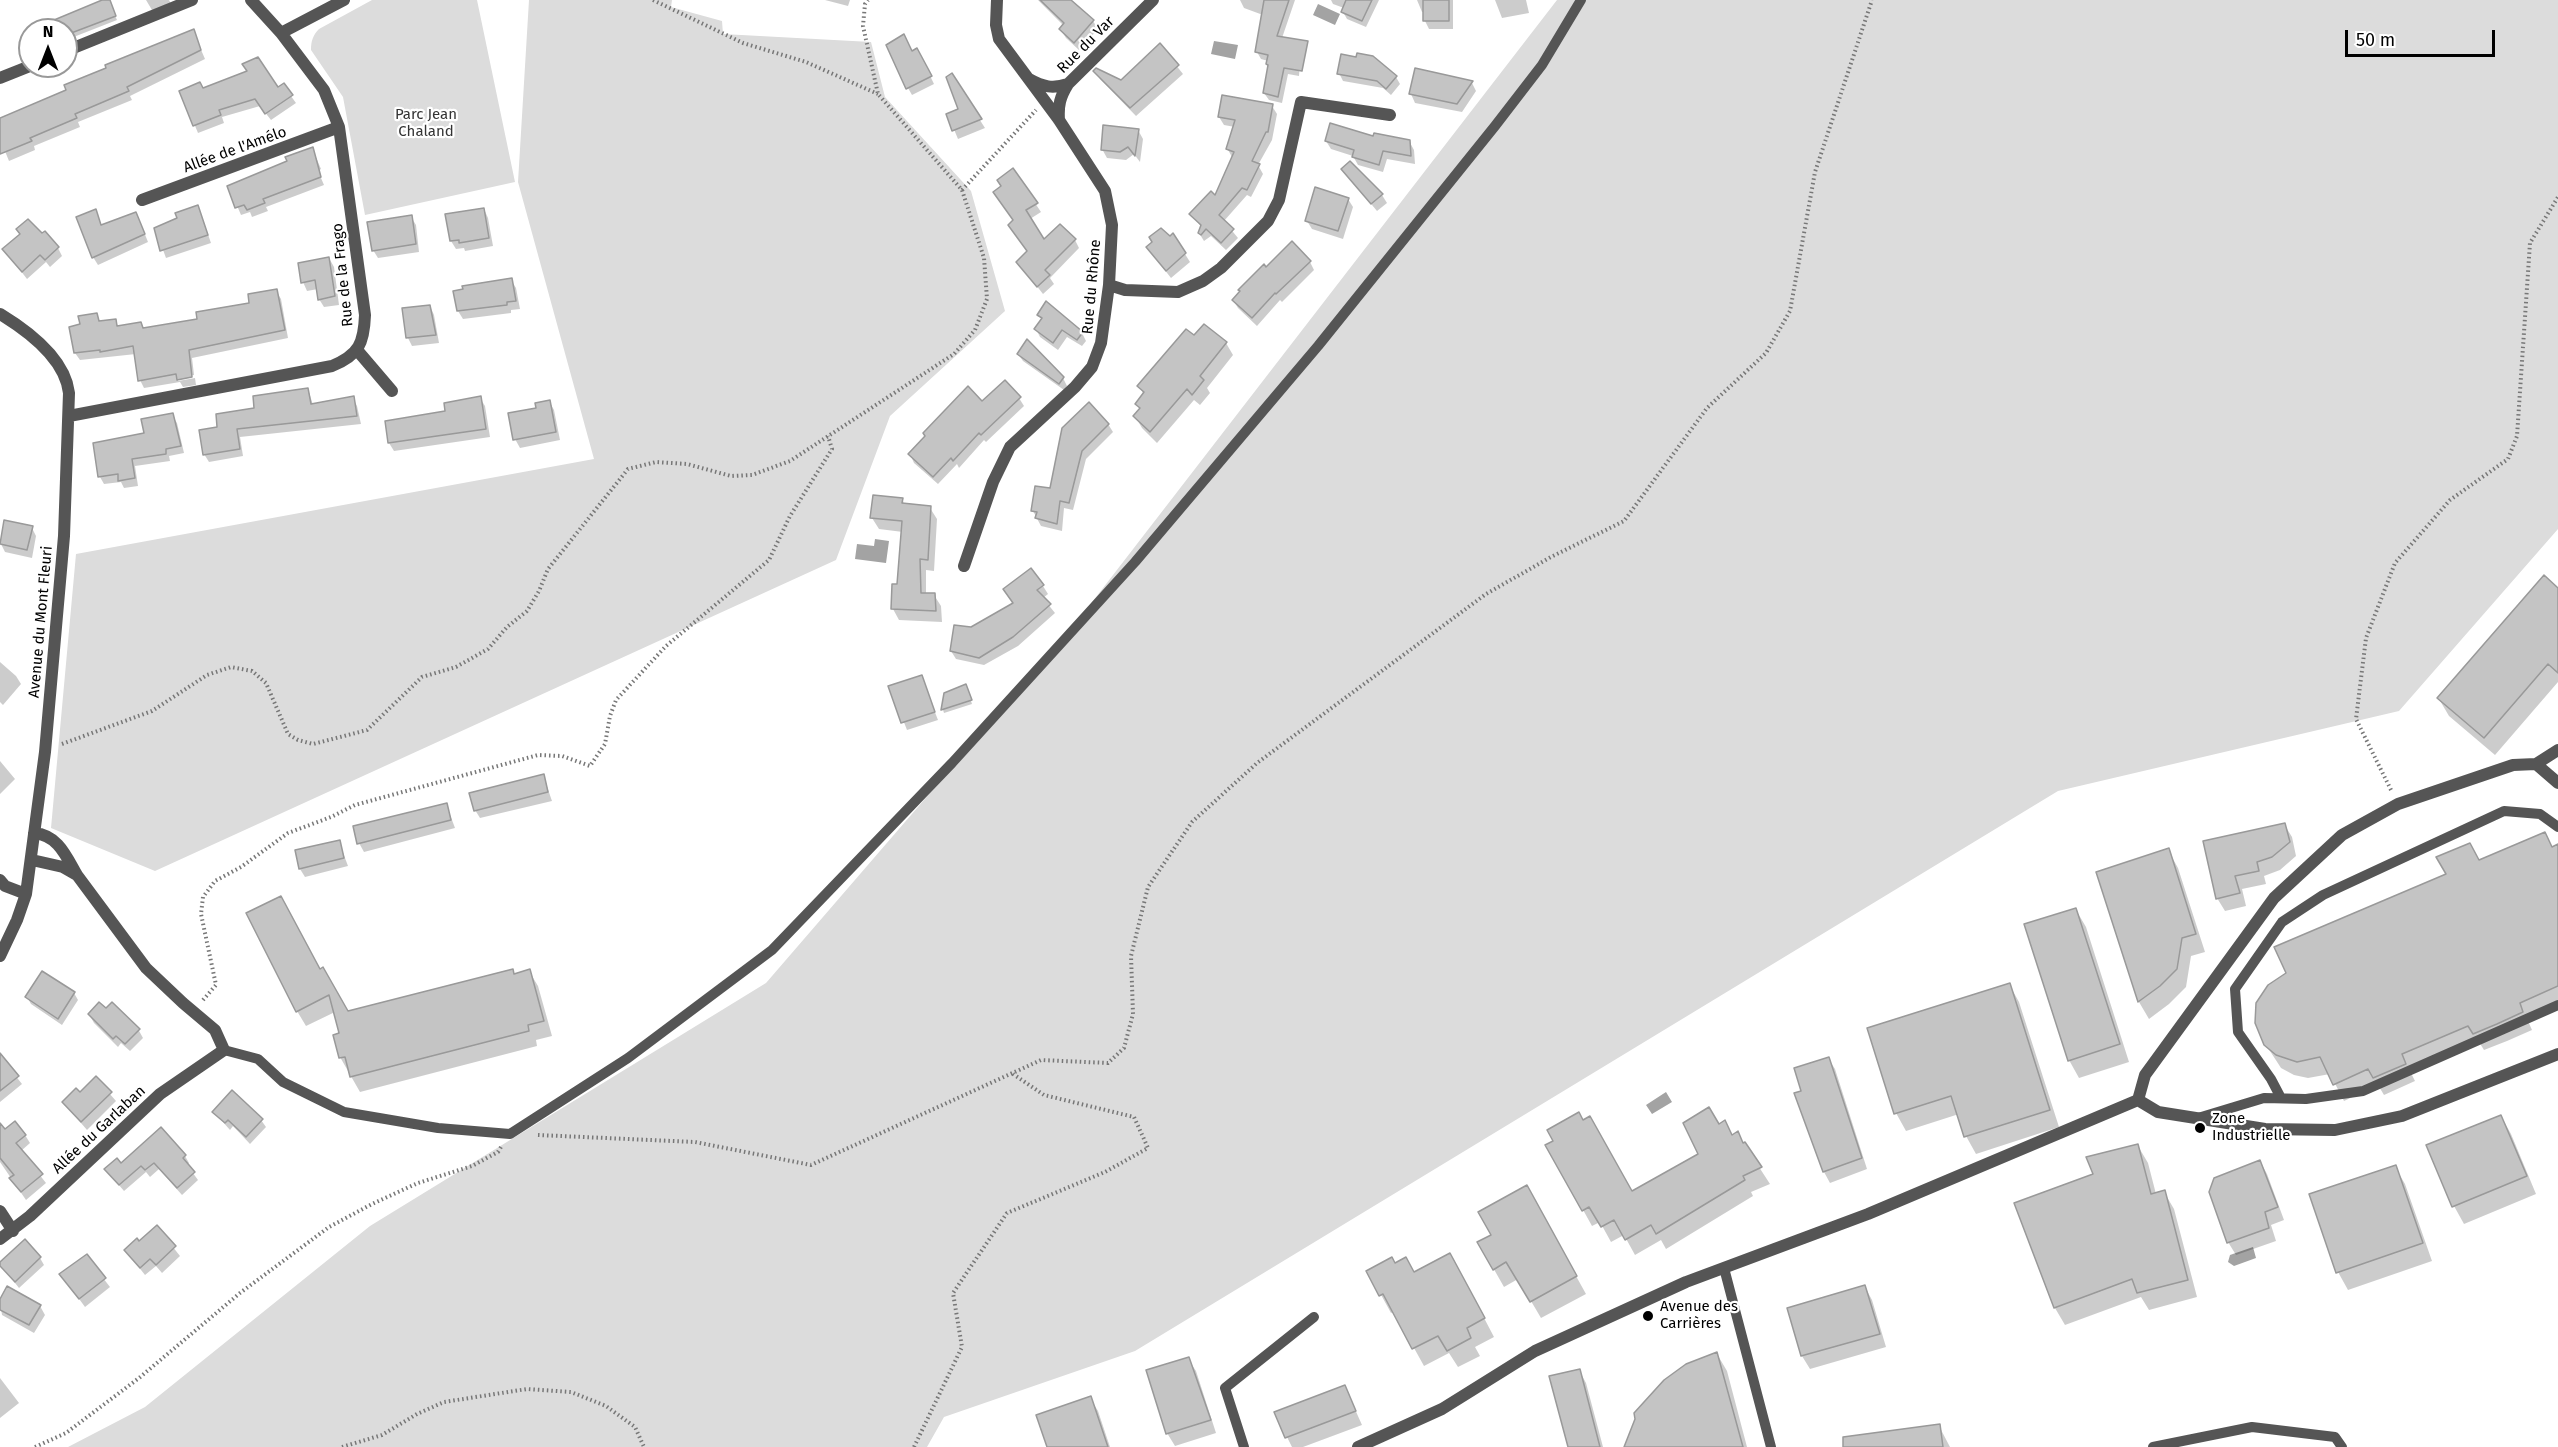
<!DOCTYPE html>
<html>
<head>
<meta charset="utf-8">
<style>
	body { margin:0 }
	#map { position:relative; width:2558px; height:1447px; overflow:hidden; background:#fff; font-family:"Fira Sans",sans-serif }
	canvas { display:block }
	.north { position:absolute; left:18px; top:18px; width:60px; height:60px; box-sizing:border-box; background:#fff; border:2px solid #999; border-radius:50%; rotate:0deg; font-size:16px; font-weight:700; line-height:24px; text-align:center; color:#000 }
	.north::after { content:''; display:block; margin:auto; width:21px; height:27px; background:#000; clip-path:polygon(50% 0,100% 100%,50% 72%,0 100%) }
	.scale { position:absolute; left:2345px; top:30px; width:150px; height:27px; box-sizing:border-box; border:3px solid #000; border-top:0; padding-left:8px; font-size:18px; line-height:21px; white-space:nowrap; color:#000; -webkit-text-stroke:4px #fff; paint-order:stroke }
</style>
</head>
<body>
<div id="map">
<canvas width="2558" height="1447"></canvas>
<div class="north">N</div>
<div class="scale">50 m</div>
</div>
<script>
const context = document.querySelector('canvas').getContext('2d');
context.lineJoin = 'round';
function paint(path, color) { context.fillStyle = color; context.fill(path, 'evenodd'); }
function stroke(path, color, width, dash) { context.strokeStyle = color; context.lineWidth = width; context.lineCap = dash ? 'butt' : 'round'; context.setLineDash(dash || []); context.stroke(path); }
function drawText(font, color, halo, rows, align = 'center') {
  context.font = font + ' "Fira Sans",sans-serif'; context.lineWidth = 4.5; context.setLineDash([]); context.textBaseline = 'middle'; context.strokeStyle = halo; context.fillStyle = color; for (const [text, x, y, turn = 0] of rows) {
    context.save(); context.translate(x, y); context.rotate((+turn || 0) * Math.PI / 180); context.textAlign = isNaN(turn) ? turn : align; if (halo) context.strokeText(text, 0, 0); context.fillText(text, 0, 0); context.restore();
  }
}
paint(new Path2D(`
	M372,0H477L515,182L365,215L343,97L311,50C311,41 313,35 319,29Z
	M529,0H672L671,7L722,21L723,34L871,42L885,97L971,191L1005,311L890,416L836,560L155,871L51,828L76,554L594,459L518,182Z
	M1557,0H2558V529L2399,711L2058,791L1135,1351L944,1417L927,1447H68L145,1407L370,1226L766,983L1069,632Z`), '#dcdcdc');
paint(new Path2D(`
	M1318,4L1340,14L1335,25L1313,15Z
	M1214,41L1238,45L1235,59L1211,54Z
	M875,539L889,541L886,563L855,559L857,544L874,546Z
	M1666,1092L1672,1102L1652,1114L1646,1105Z
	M2253,1247L2256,1258L2234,1266L2228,1262L2230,1255Z`), '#a3a3a3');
paint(new Path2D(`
	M105,0H108L117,20L66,40V30H31Z
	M146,0H169L171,4L152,10Z
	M825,0H850L848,6Z
	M1038,0H1069L1093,21L1098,29L1079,50L1066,38L1061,30L1064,26Z
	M1240,0H1295L1282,38L1301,48L1299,76L1288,74L1282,103L1269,100L1264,93L1269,67L1268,61L1261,59L1257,52L1263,15L1244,8Z
	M1331,0H1379L1366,27L1347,19L1343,12L1344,8L1333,4Z
	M1417,0H1453V29H1429L1425,21V12H1422Z
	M1495,0H1526L1529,13L1502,18Z
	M30,30V51L23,33Z
	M193,31L205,59L130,96L132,100L78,122L80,127L34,146L35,150L9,161L0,139V125L67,90Z
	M1160,45L1183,74L1136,116L1100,79L1095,71L1121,81Z
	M912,53L921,57L934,84L912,95L908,88Z
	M1357,58H1372L1396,77L1400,84L1391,95L1383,88L1343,81L1339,73Z
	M951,75L985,128L958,139L948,115L960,110Z
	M1472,83L1476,91L1462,112L1415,103L1411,94Z
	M283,85L296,103L271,120L260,106L222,117L224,123L198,133L181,92L278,89Z
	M1272,106L1277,114L1272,140L1258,165L1263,174L1251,197L1247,195L1224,221L1238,238L1226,250L1211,236L1204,241L1199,233L1202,228L1191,214L1215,197L1232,157L1227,148L1235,127L1224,125L1219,117Z
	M1138,130L1143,139L1140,162L1134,154L1126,160L1107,158L1102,149Z
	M1374,138L1409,141L1414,150L1415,164L1387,159L1383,172L1358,165L1353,156L1331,149L1326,141Z
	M312,148L321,169L318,171L324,185L266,207L268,211L252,217L250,212L241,215L229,187L289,162Z
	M1350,163L1382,195L1387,203L1377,211L1343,170Z
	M1013,170L1041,212L1030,219L1044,241L1075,240L1079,248L1050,278L1054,284L1043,294L1018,262L1028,252L1009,225L1015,221L1003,187Z
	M1348,199L1353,207L1343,239L1312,229L1307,221Z
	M484,209L488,218L493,246L465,251L464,248L456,249L451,241Z
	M95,211L102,226L140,222L148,242L98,265L93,257Z
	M201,214L211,243L166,258L155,228Z
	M411,217L416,225L419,252L378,258L373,250Z
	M58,248L62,256L50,267L46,262L27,279L4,249Z
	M1185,254L1190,262L1171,278L1153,255Z
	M329,258L334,267L339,305L324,307L319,299L318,289L307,291L303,282Z
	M1310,262L1314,270L1282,302L1280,300L1257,326L1238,308L1233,300L1266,269Z
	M511,280L516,288L520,309L511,310V313L463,319L458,311Z
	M276,291L281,299L288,338L192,358L194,375L178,378V381L195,378L196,385L183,387L180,382L144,388L140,380L136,354L80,360L75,353L82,325L96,315L100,323L115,321L119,327L143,329L198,320L251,304Z
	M430,306L434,315L439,343L412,346L408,338Z
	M1039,315L1082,333L1086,341L1082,346L1067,337L1058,350L1040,337L1036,329L1042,320Z
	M1194,337L1226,343L1233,355L1207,388L1210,393L1200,405L1194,400L1157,443L1142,428L1135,416L1140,410L1137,404L1144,395L1139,386Z
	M1018,354L1063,378L1067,386L1064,390L1023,361Z
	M308,389L313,405L353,398L357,406L361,424L240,437L243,456L209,462L204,454L256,409Z
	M480,398L485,406L490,437L394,451L389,443Z
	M1019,398L1024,406L986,442L984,440L959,468L957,464L938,484L914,463L910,454L982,403Z
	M549,401L554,410L560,440L520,448L515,439L538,409Z
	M172,415L177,423L184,453L169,456L170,461L135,466L138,486L124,488L121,482L104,484L100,477Z
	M1108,424L1113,432L1086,459L1073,510L1064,508L1062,531L1041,526L1033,511L1051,490L1063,428Z
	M902,499L905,505L930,508L937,519L934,571L926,570V595H934L941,606L942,622L899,620L893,609L898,586L903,532L879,529L872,518Z
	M32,528L36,536L32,558L5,552L1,544Z
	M1043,586L1048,594L1043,598L1055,613L1018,646L984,665L956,659L951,651L971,629Z
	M2558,590V682L2495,755L2449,716L2439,699Z
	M0,662L16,676L21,684L3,705L0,702Z
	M921,677L938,720L907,730L890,687Z
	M967,689L972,704L944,713L943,710L945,694Z
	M0,761L15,779L0,794Z
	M543,775L552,801L480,818L475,810Z
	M446,804L455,828L364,852L359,843Z
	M2284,824L2292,837L2296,856L2280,870L2264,876L2266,884L2242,889L2246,906L2225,911L2217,898L2204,842Z
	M2545,834L2553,848L2558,846V1008L2528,1021L2532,1030L2507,1041L2484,1050L2479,1042L2410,1071L2415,1081L2384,1095L2378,1085L2344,1101L2330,1074L2308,1078L2294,1075L2281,1068L2259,1034L2256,1013L2479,862Z
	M339,842L348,866L305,877L300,869L297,851Z
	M2168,850L2178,868L2205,952L2191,956L2186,987L2169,1004L2149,1019L2139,1002L2098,873Z
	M2076,910L2086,927L2129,1062L2079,1078L2069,1060Z
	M320,970L347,1012L512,971L515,975L529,971L538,986L552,1036L536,1040L537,1046L360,1092L340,1057L341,1034L335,1012L306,1026L297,1011Z
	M2009,984L2019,1002L2059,1127L1976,1154L1966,1136L1959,1114L1906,1131L1896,1113Z
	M74,993L78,1000L62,1025L31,1004L27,997Z
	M89,1014L138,1029L143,1038L130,1051L121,1043L118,1047L94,1023Z
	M0,1056L22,1084L0,1102Z
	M1828,1058L1835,1069L1867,1169L1830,1183L1824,1172L1803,1092Z
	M96,1078L116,1101L87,1130L63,1102L80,1094Z
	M214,1112L261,1120L266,1127L250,1144L233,1126L230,1130Z
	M2501,1116L2511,1134L2536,1194L2464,1224L2454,1206Z
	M1725,1122L1733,1136L1737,1133L1770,1184L1751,1192L1753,1196L1666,1249L1661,1240L1635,1255L1624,1235L1611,1242L1600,1222L1592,1226L1547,1145L1632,1193L1700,1154L1718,1126Z
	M25,1135L30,1143L21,1151L46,1183L26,1200L0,1162V1138Z
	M2138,1146L2148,1163L2156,1194L2164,1192L2174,1209L2197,1297L2149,1310L2141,1297L2065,1325L2055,1308L2016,1204L2095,1175Z
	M185,1156L189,1163L187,1165L198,1180L182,1195L159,1169L150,1177L146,1172L124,1191L106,1170L121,1165Z
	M2260,1161L2267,1174L2284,1220L2271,1225L2276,1241L2236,1255L2228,1242Z
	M2395,1167L2405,1184L2432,1261L2348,1290L2338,1272L2310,1195Z
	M1536,1204L1586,1294L1541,1318L1518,1279L1504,1287L1479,1243Z
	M157,1227L180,1256L162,1273L156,1266L145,1275L126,1251L139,1243Z
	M86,1256L110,1287L85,1307L61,1274Z
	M40,1258L44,1265L19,1288L0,1264Z
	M1394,1265L1414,1274L1460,1272L1494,1337L1475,1347L1480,1356L1458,1367L1449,1353L1424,1366L1394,1312L1391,1313L1368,1271Z
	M1865,1287L1872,1300L1886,1347L1810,1369L1802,1356L1789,1309Z
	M0,1302L40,1306L45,1315L34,1333L2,1315Z
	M1717,1354L1727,1371L1747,1447H1627L1637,1419Z
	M1188,1359L1196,1371L1216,1433L1175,1446L1167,1433Z
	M1579,1370L1586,1383L1603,1447H1569Z
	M0,1378L19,1403L0,1418Z
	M1345,1387L1362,1425L1303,1447H1292L1287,1437Z
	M1090,1398L1098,1411L1110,1447H1049Z
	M1939,1426L1950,1447H1852Z`), '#0003');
const building = new Path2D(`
	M102,0H110L116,16L66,35V30H30Z
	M1040,0H1071L1094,20L1074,43L1059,29L1064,23Z
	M1264,0H1289L1277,36L1308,41L1302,71L1284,68L1278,97L1263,93L1268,65L1266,64L1268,55L1255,52Z
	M1346,0H1372L1362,21L1341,12Z
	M1423,0H1449V21H1423Z
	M194,29L201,50L127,87L129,91L75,114L77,118L30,138L32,141L0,154V118L66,90L64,85L106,68L105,65Z
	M904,34L912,51L917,48L932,76L906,89L886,45Z
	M1160,43L1179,65L1130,108L1093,71L1096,68L1121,80Z
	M1357,53L1373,56L1397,76L1386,89L1377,81L1337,74L1341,54L1356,57Z
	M258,57L278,87L284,83L293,95L265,114L255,99L219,110L221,115L193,126L179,91L200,82L203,88L247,71L242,64Z
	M1415,68L1473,81L1457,104L1409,94Z
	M952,73L982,119L952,131L946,114L958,109L946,77Z
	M1222,95L1273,104L1268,132H1266L1252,161L1260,164L1247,190L1242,188L1219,215L1234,229L1221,243L1206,229L1201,235L1198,233L1201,225L1189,214L1211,191L1215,195L1234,152L1226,149L1235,120L1218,117Z
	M1330,123L1373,136L1374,133L1410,140L1411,156L1383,151L1379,165L1352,157L1354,150L1325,141Z
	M1103,125L1139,129L1135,156L1128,147L1120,152L1101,150Z
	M313,147L321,177L263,199L265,203L247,210L244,205L235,208L227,186L287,161L285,157Z
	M1350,161L1383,194L1371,204L1341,169Z
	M1013,168L1038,203L1026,210L1044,239L1060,224L1076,239L1045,270L1050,275L1037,287L1016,262L1027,251L1008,225L1013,220L993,192L1001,186L997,180Z
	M1315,187L1349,198L1338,231L1305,221Z
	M198,205L208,235L160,251L154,228L177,218L175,213Z
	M484,208L489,238L459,243V240L450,241L445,214Z
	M96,209L101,225L136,212L145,234L92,258L76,217Z
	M412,215L416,244L372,251L367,222Z
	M28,219L42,233L45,231L59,247L45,260L40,255L22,272L2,249L20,234L16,229Z
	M1161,228L1170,236L1173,233L1186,253L1166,271L1146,247L1152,242L1149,237Z
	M1292,241L1311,261L1276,294L1275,293L1252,318L1232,300L1240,291L1238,290L1264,264L1266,267Z
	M329,257L335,296L318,300L315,280L301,283L298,263Z
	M512,278L516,301L507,302V305L457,311L453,291L463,289L462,286Z
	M277,289L285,330L189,350L192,377L177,380L176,374L138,381L133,346L100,352V350L74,353L69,327L80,324L78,316L97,313L99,321L116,319L117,326L141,322L143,328L197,319L196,312L249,303L248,294Z
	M1046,301L1083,332L1077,340L1062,330L1053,343L1034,329L1042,318L1037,315Z
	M430,305L436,335L406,338L402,308Z
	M1204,324L1227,342L1200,376L1204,380L1192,395L1187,389L1150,432L1133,416L1140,408L1135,404L1144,392L1137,386L1186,329L1194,335Z
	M1027,339L1064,377L1059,384L1017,354Z
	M1005,380L1021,397L981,435L979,433L953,461L951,458L933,477L908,454L925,436L923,433L968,386L982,401Z
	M308,388L311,404L354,396L357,416L237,429L240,449L203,455L199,430L217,427L216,414L254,408L253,396Z
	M481,396L486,429L388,443L385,421L445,411L444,403Z
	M550,400L556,432L513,440L508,413L536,408L535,403Z
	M1089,402L1109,424L1082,451L1069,503L1060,501L1057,524L1035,518L1037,512L1031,511L1035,486L1050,488L1062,428Z
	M173,413L181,446L166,449V454L132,459L135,478L118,481V474L98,477L93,443L144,433L141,419Z
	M873,495L903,498L902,503L931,506L928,560L920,559L921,593H935L936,611L891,609L892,584H897L902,521L870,518Z
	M4,520L33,526L27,550L0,544Z
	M1031,568L1044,585L1037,590L1051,604L1013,637L979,658L950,651L954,625L971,627L1013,603L1003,589Z
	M2544,575L2558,588V673L2548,664L2484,738L2437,698Z
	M922,675L935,712L901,723L888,686Z
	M966,684L972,700L941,710L944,693Z
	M544,774L548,792L474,811L469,793Z
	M447,803L451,820L357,844L353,826Z
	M2285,823L2290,842L2272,857L2257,862L2259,871L2235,876L2240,893L2216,899L2203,841Z
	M2545,832L2552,847L2558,844V986L2520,1003L2523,1012L2497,1024L2473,1034L2468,1026L2402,1054L2406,1064L2373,1078L2368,1069L2333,1085L2320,1057L2297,1062L2276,1055L2264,1045L2255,1023L2256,1003L2268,985L2286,973L2274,947L2446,874L2436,857L2470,843L2479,860Z
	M340,840L344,858L299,869L295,850Z
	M2169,848L2196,934L2182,938L2177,969L2160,986L2138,1002L2096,872Z
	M281,896L320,969L323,967L348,1011L513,969L514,974L530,969L544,1021L528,1025L529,1031L350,1077L345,1057L339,1058L333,1035L339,1033L329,995L296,1012L246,913Z
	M2076,908L2120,1044L2068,1061L2024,924Z
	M42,971L75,992L58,1019L25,997Z
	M2010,983L2050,1110L1964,1137L1951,1096L1894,1114L1867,1028Z
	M99,1002L106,1008L112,1002L140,1029L125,1044L116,1036L113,1039L88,1014Z
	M0,1053L19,1076L0,1091Z
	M1829,1057L1862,1158L1823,1172L1794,1093L1801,1091L1794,1068Z
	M96,1076L112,1092L81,1122L62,1102L76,1088L80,1092Z
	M232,1090L263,1119L246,1137L228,1120L225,1123L212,1112Z
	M1709,1107L1719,1124L1725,1120L1732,1135L1738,1131L1743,1143L1745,1142L1762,1167L1743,1176L1745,1180L1656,1234L1651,1225L1625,1240L1614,1220L1601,1227L1589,1207L1582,1211L1545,1145L1553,1141L1547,1130L1579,1112L1583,1120L1590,1116L1632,1191L1698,1154L1683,1123Z
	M2501,1115L2527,1176L2452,1207L2426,1145Z
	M15,1121L26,1135L16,1143L43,1174L21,1192L9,1178L14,1175L0,1158V1123L5,1129Z
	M161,1127L186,1155L183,1158L195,1172L177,1188L154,1163L145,1170L141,1166L119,1185L104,1169L117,1158L121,1163Z
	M2138,1144L2151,1194L2165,1190L2188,1280L2137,1293L2132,1279L2054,1308L2014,1203L2093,1174L2086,1157Z
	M2260,1160L2278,1207L2265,1212L2269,1228L2227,1243L2209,1192L2214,1178Z
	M2396,1165L2423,1243L2336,1273L2309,1194Z
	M1527,1185L1577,1276L1530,1302L1506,1262L1493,1270L1477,1242L1491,1235L1478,1212Z
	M157,1225L176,1246L156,1265L150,1259L140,1268L124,1250L137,1238L139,1241Z
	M25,1239L41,1257L15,1282L0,1266V1262Z
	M1450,1253L1485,1318L1467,1328L1471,1338L1447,1351L1438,1336L1412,1349L1383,1294L1379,1296L1366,1271L1392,1257L1395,1263L1406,1257L1414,1272Z
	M87,1254L106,1278L79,1299L59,1274Z
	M1865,1285L1880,1334L1801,1356L1787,1308Z
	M7,1286L41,1305L29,1325L0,1310V1299Z
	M1717,1352L1743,1447H1624L1635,1419L1634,1413L1664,1380L1686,1364Z
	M1189,1357L1211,1420L1166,1434L1146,1370Z
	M1580,1369L1600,1447H1568L1549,1376Z
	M1345,1385L1356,1411L1285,1438L1274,1412Z
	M1091,1396L1108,1447H1047L1036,1415Z
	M1940,1424L1943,1447H1843V1437Z`);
paint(building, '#c4c4c4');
stroke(building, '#999', 1.5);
stroke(new Path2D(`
	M653,0L743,43L806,62L878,94
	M962,190L1036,110
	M62,744L152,711L207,675L231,667L252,671L266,683L288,734L298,740L313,744L367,730L422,677L456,667L488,649L507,627L527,611L539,591L548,569L628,469L656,462L687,464L731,476L752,475L790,461L954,354L975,330L987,299L984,258L962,190L878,94L863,26L865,4L868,0
	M2391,790L2356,719L2366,638L2395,563L2450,500L2508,459L2517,436L2530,243L2558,197
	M203,1000L216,985L201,914L203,897L215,881L241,867L288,833L331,817L355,805L538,755L562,756L590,766L605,744L610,716L616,700L666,646L769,560L790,516L832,449L828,436
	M538,1135L695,1142L811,1165L1041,1060L1108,1063L1124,1048L1133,1014L1131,956L1148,887L1192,822L1257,763L1486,594L1551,557L1624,521L1707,408L1766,353L1790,311L1815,172L1872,0
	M35,1447L66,1433L139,1378L240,1293L329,1227L372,1204L418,1183L472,1166L498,1152L501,1147
	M342,1447L382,1435L417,1414L444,1402L527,1389L571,1392L606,1406L635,1427L644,1447
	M914,1447L962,1347L953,1293L1007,1213L1105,1172L1148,1148L1134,1117L1044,1095L1013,1074`), '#777', 4, [1.5, 3]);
stroke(new Path2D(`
	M224,1050L258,1059L283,1082L344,1112L438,1128L510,1134L628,1058L772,950L952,763L1135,562L1318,346L1495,126L1542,65L1581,0
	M2281,1098L2271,1079L2238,1032L2235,989L2282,922L2323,895L2504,811L2540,814L2558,827
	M2198,1118L2264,1098L2306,1099L2363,1091L2558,1005
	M1724,1268L1771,1447
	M1244,1447L1225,1388L1314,1317
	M2153,1447L2252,1427L2335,1437L2342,1447`), '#555', 10);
stroke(new Path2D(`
	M281,33L344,0
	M66,51L192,0
	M0,78L30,66
	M1029,79C1043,87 1053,89 1068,84
	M1059,120C1058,105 1060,97 1068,84L1153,0
	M142,200L339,127
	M1109,285L1125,290L1178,292L1203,281L1221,268L1268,221L1279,200L1301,102L1390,115
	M0,314C28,331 65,359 69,393L64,536L45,752L26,894L17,920L0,956
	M357,350L392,391
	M69,416L332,366C359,355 364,343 365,315L339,127L324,90L281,33L251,0
	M964,566L993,482L1010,447L1075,387L1092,367L1101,343L1109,285L1112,225L1105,191L1059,120L999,39L996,25L997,0
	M2536,764L2558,750
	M32,860L63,867L77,875C66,856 58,835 34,833
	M0,880L5,886L26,894
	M2138,1100L2145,1075L2274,898L2342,835L2398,804L2513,765L2536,764L2558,783
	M2138,1100L2158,1112L2265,1129L2335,1130L2402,1116L2558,1054
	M0,1211L13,1231
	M0,1239L30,1216L160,1094L224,1050L215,1030L183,1003L146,968L77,875
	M1358,1447L1442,1409L1535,1351L1686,1282L1868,1214L2138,1100`), '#555', 12);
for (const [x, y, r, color] of [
	[2200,1128,6,"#000"],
	[1648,1316,6,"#000"]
]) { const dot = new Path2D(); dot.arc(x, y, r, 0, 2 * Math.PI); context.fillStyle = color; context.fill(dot); stroke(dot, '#fff', 2); }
drawText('15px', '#000', '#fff', [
	["Rue du Var",1086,45,-45],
	["Allée de l'Amélo",235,150,-20],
	["Rue de la Frago",343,275,-96],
	["Rue du Rhône",1092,287,-85],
	["Avenue du Mont Fleuri",41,622,-85],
	["Allée du Garlaban",99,1130,-43]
]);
drawText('15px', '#333', '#fff', [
	["Parc Jean",426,115],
	["Chaland",426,132]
]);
drawText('15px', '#000', '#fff', [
	["Zone",2212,1119],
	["Industrielle",2212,1136],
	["Avenue des",1660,1307],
	["Carrières",1660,1324]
], 'left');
</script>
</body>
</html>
